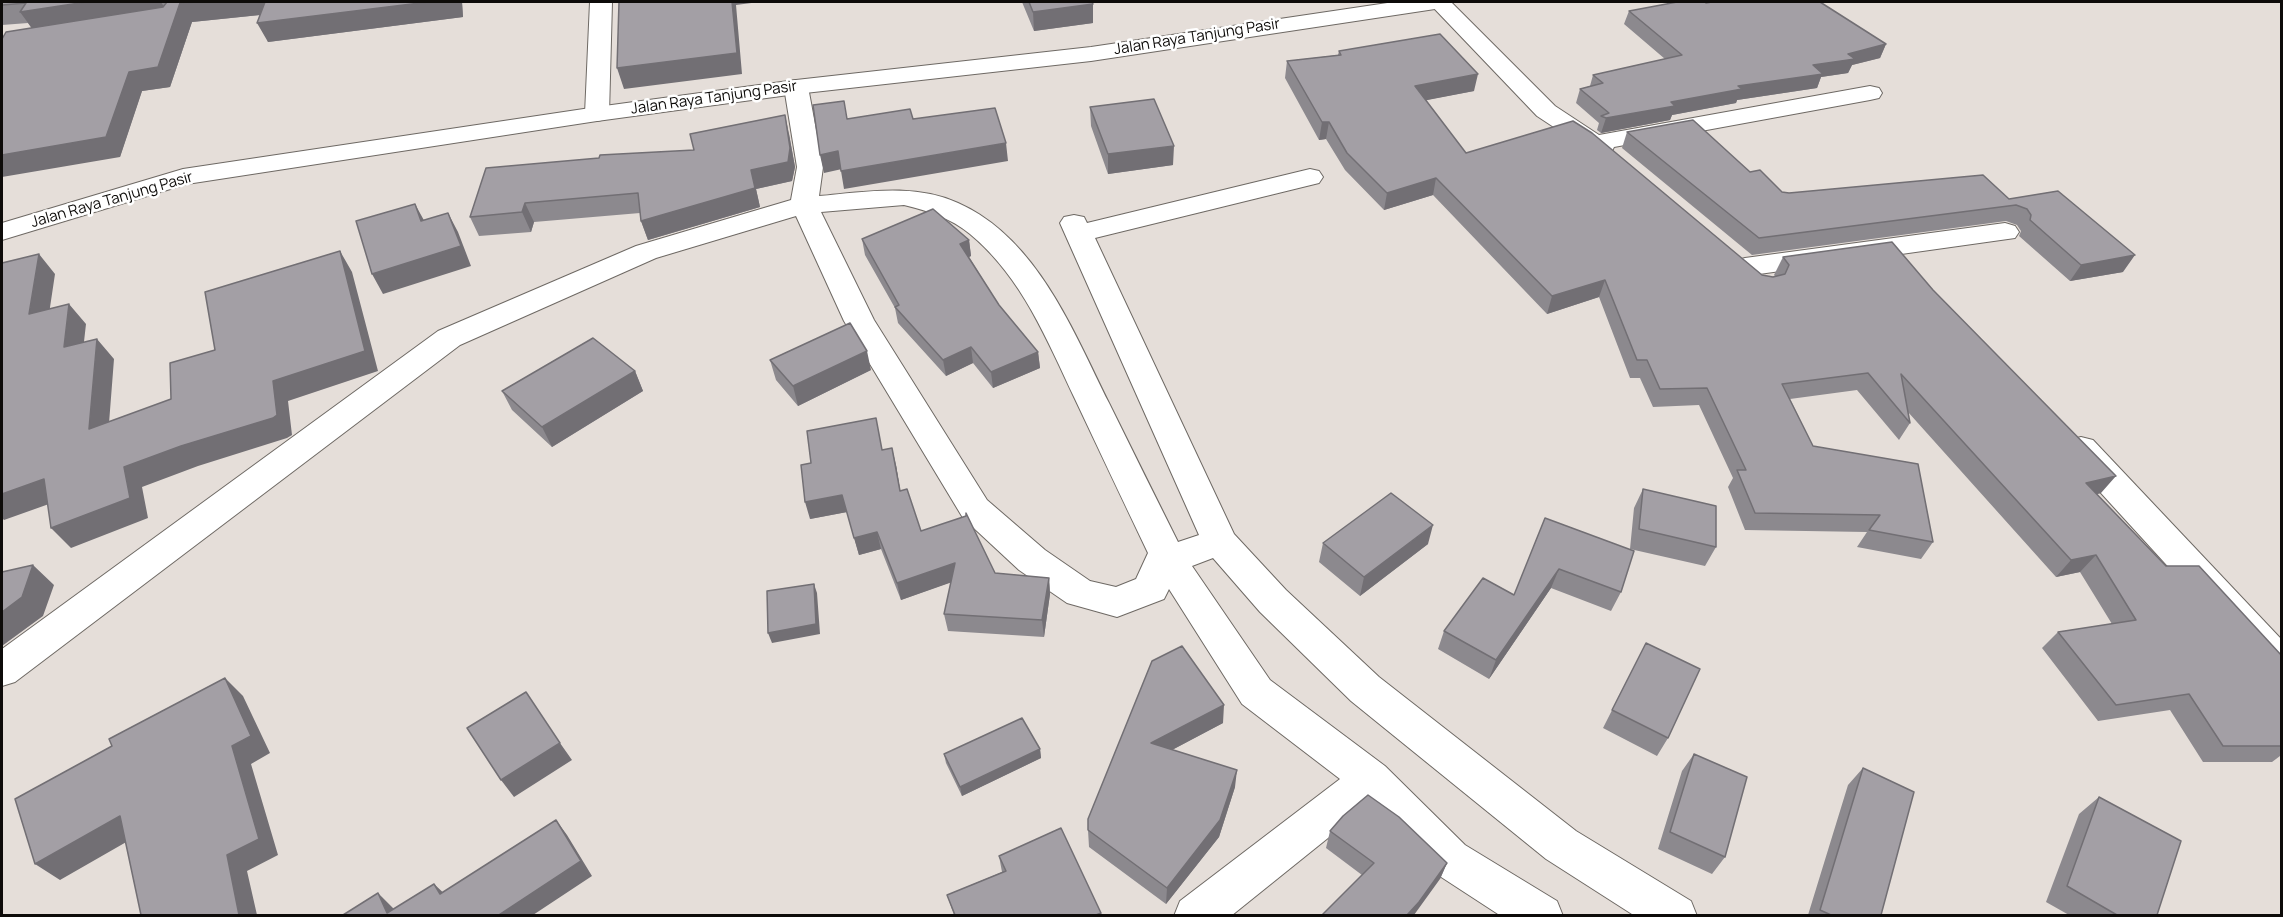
<!DOCTYPE html>
<html>
<head>
<meta charset="utf-8">
<style>
	body { margin:0 }
	#map { position:relative; width:2283px; height:917px; overflow:hidden; background:#e5ded9; font-family:Manrope,sans-serif }
	canvas { display:block }
	.frame { position:absolute; inset:0; border:3px solid #0d0b09; pointer-events:none }
</style>
</head>
<body>
<div id="map">
<canvas width="2283" height="917"></canvas>
<div class="frame"></div>
</div>
<script>
const context = document.querySelector('canvas').getContext('2d');
context.lineJoin = 'round';
function stroke(path, color, width, dash) { context.strokeStyle = color; context.lineWidth = width; context.lineCap = dash ? 'butt' : 'round'; context.setLineDash(dash || []); context.stroke(path); }
function paint(path, color) { context.fillStyle = color; context.fill(path, 'evenodd'); }
function drawText(font, color, halo, rows, align = 'center') {
  context.font = font + ' Manrope,sans-serif'; context.lineWidth = 5; context.setLineDash([]); context.textBaseline = 'middle'; context.strokeStyle = halo; context.fillStyle = color; for (const [text, x, y, turn = 0] of rows) {
    context.save(); context.translate(x, y); context.rotate((+turn || 0) * Math.PI / 180); context.textAlign = isNaN(turn) ? turn : align; if (halo) context.strokeText(text, 0, 0); context.fillText(text, 0, 0); context.restore();
  }
}
const minor = new Path2D(`
	M590,2H612L609,114L606,119L597,121L588,119L585,114Z
	M1428,2H1451L1555,106L1599,135L1870,86L1879,88L1882,93L1879,98L1870,100L1614,147L1611,153L1602,156L1593,153L1537,116Z
	M796,80L805,82L808,87L823,167L819,196C865,192 915,183 958,203C1037,238 1073,331 1109,403C1132,450 1155,496 1178,542L1199,535L1060,223L1064,217L1074,215L1084,217L1087,223L1310,169L1319,171L1323,177L1319,183L1095,238L1234,534L1286,590L1379,677L1576,831L1691,901L1697,916H1635L1546,859L1351,701L1260,612L1213,558L1192,566L1270,680L1385,766L1465,845L1557,901L1563,916H1501L1435,873L1369,805L1231,916H1174L1180,901L1340,779L1242,704L1169,589L1164,599L1117,617L1067,603L1019,570L963,518L844,321L796,216L656,258L460,345L15,682L2,686V649L438,331L636,246L791,200L797,167L784,87L787,82ZM904,205C928,211 951,218 970,234C1022,277 1047,340 1075,399C1099,450 1123,501 1148,553L1136,579L1116,587L1090,581L1045,550L987,500L874,320L821,212Z
	M2005,223L2015,226L2019,232L2015,238L1745,276L1735,273L1731,267L1735,261L1745,258Z
	M2081,437L2093,440L2282,640V682L2269,677L2069,458L2065,449L2069,440Z`);
const tertiary = new Path2D(`
	M1394,2H1446L1443,7L1435,9L1091,61L796,94L597,121L187,184L2,240V223L183,169L597,107L796,80L1091,47Z`);
stroke(minor, '#6e6964', 2);
stroke(tertiary, '#6e6964', 2);
paint(minor, '#fff');
paint(tertiary, '#fff');
paint(new Path2D(`
	M2,2H462L463,17L268,42L260,15L192,22L170,87L142,91L120,157L28,23L2,25Z
	M1022,2H1092L1093,4V23L1034,31Z
	M1706,3L1886,44L1880,58L1852,65L1848,73L1821,77L1817,88L1737,100L1736,103L1672,115L1670,120L1601,133L1597,130L1599,123L1576,103L1580,89L1590,86L1593,75L1665,59L1624,24L1629,11Z
	M1339,51L1474,91L1426,100L1466,153L1762,275L1773,277L1775,276L1774,275L1783,257L2101,493L2097,494L2166,566L2282,656V756H2280L2272,762H2203L2170,710L2098,721L2042,648L2058,632L2112,624L2080,572L2056,577L1908,412L1910,423L1899,440L1857,390L1790,399L1813,446L1933,542L1921,559L1857,547L1867,532L1745,530L1728,487L1733,478L1699,405L1653,407L1640,378H1630L1599,297L1547,314L1433,195L1384,210L1345,170L1326,139L1319,140L1285,78L1287,61L1338,55Z
	M1090,107L1173,165L1108,174L1091,126Z
	M1627,132L1750,172L1782,192L1789,193L2009,199L2058,191L2123,272L2070,281L2019,236L2021,231L2017,225L2006,221L1752,255L1622,148Z
	M789,134L795,167L792,181L756,189L760,207L648,240L641,221L640,213L534,222L531,232L479,236L470,217L694,150Z
	M862,239L969,240L971,256L969,257L999,305L1038,352L1040,368L993,388L973,363L946,376L898,323L895,308L865,255Z
	M770,360L871,370L798,406L776,380Z
	M635,371L643,391L552,447L512,410L502,391Z
	M882,450L896,465L900,490L921,531L995,573L1049,578L1050,594L1044,637L948,631L944,614L951,582L901,600L881,549L859,555L847,512L810,519Z
	M1643,489L1716,547L1705,566L1630,549L1634,508Z
	M1545,518L1621,592L1611,611L1551,588L1489,679L1438,649L1444,631L1514,595Z
	M1323,543L1428,544L1360,596L1319,562Z
	M1646,643L1668,738L1657,756L1603,728Z
	M1152,661L1223,723L1172,750L1235,787L1219,837L1166,904L1089,847L1088,830Z
	M1040,749L1041,758L962,796L946,763L944,754Z
	M1694,754L1725,857L1712,874L1658,849L1682,771Z
	M1863,768L1881,915H1808L1848,785Z
	M2099,797L2157,915H2069L2046,902L2079,814Z
	M1330,831L1447,863L1440,879L1362,875L1326,848Z
	M999,856L1101,913L1102,915H954L947,895L1002,872Z`), '#8c898e');
paint(new Path2D(`
	M86,2H161L166,10L34,31L20,12Z
	M199,2H272L279,13L192,22L170,87L142,91L120,157L2,177V155L129,72L180,3Z
	M428,2H462L463,17L268,42L257,23Z
	M732,2H759L736,5L742,74L624,89L617,68Z
	M1093,4V23L1034,31L1033,12Z
	M1886,44L1880,58L1852,65L1848,73L1821,77L1817,88L1737,100L1736,103L1672,115L1670,120L1601,133L1606,118L1738,86L1848,54Z
	M1478,74L1474,91L1412,103L1415,86Z
	M785,115L789,134L795,167L792,181L756,189L760,207L648,240L641,221Z
	M1322,122H1329L1326,139L1319,140Z
	M1006,143L1008,161L844,189L841,171Z
	M1174,146L1173,165L1108,174V154Z
	M838,151L842,169L824,173L820,155Z
	M1436,178L1433,195L1384,210L1387,193Z
	M525,203L534,222L531,232L522,212Z
	M415,204L426,224L421,221Z
	M448,213L458,232L471,266L383,294L372,274Z
	M969,240L971,256L962,260L960,244Z
	M340,251L352,272L378,371L288,401L292,435L287,438L198,466L142,487L148,518L71,548L51,528L124,467L273,381Z
	M39,254L55,274L46,334L29,314Z
	M2135,255L2123,272L2070,281L2081,265Z
	M1605,280L1599,297L1547,314L1552,296Z
	M69,304L86,324L81,368L64,347Z
	M97,339L114,359L107,449L89,429Z
	M971,347L973,363L946,376L943,360Z
	M867,351L871,370L798,406L793,386Z
	M1038,352L1040,368L993,388L991,372Z
	M635,371L643,391L552,447L542,427Z
	M892,448L896,465L903,508L900,491Z
	M2116,476L2101,493L2071,501L2086,483Z
	M44,479L63,499L4,520L2,518V494Z
	M842,495L847,512L810,519L805,502Z
	M1433,525L1428,544L1360,596L1364,577Z
	M877,532L881,549L859,555L854,538Z
	M2096,555L2080,572L2056,577L2071,560Z
	M955,563L958,580L901,600L897,583Z
	M33,565L54,585L43,616L2,646V612Z
	M1559,569L1551,588L1489,679L1496,660Z
	M1049,578L1050,594L1044,637L1042,620Z
	M814,584L817,593L820,634L772,643L768,633Z
	M225,678L243,696L270,753L251,764L278,855L247,871L257,915H239L227,855L232,746Z
	M1224,705L1223,723L1151,761V743Z
	M560,743L572,760L514,797L501,780Z
	M1040,749L1041,758L962,796L960,787Z
	M1237,770L1235,787L1219,837L1166,904L1167,888Z
	M120,816L142,833L60,880L35,864Z
	M556,820L567,835L592,876L533,915H499Z
	M1447,863L1440,879L1414,915H1407Z
	M434,884L449,898L440,894Z
	M378,893L393,908L397,915L387,913Z`), '#726f74');
const building = new Path2D(`
	M2,2H86L20,12L26,3L2,5Z
	M167,2H199L180,3L158,67L129,72L106,137L2,155V39L6,32L163,7Z
	M265,2H428L257,23Z
	M619,2H732L737,53L617,68Z
	M1029,2H1092L1093,4L1033,12Z
	M1677,2H1705L1706,3L1712,2H1820L1886,44L1848,54L1855,59L1813,65L1823,74L1738,86L1742,89L1671,102L1675,106L1606,118L1601,116L1609,113L1580,89L1603,83L1593,75L1682,55L1629,11Z
	M1440,34L1478,74L1415,86L1466,153L1573,121L1592,133L1762,275L1773,277L1785,274L1789,265L1783,257L1892,242L1933,290L2116,476L2086,483L2166,566H2199L2282,656V746H2223L2189,694L2116,705L2058,632L2136,620L2096,555L2071,560L1901,374L1910,423L1868,373L1782,384L1813,446L1918,464L1933,542L1869,530L1880,515L1755,513L1737,470H1746L1707,388L1660,389L1647,360H1637L1605,280L1552,296L1436,178L1387,193L1347,153L1329,122H1322L1287,61L1341,55L1339,51Z
	M1154,99L1174,146L1108,154L1090,107Z
	M844,101L847,119L910,109L913,119L995,108L1006,143L841,171L838,151L820,155L813,105Z
	M785,115L790,148L788,162L751,170L755,188L641,221L638,193L525,203L522,212L470,217L486,168L599,158L600,155L694,150L690,134Z
	M1693,120L1750,172L1760,170L1782,192L1789,193L1983,175L2009,199L2058,191L2135,255L2081,265L2030,220L2031,215L2027,209L2016,205L1759,238L1627,132Z
	M415,204L421,221L448,213L461,246L372,274L356,221Z
	M933,209L969,240L960,244L999,305L1038,352L991,372L971,347L943,360L895,307L899,305L862,239Z
	M340,251L365,351L273,381L277,415L273,418L181,446L124,467L130,498L51,528L44,479L2,494V263L39,254L29,314L69,304L64,347L97,339L89,429L171,399L170,363L215,350L205,292Z
	M850,323L867,351L793,386L770,360Z
	M593,338L635,371L542,427L502,391Z
	M876,418L882,450L892,448L900,491L907,489L921,531L966,516V513L995,573L1049,578L1042,620L944,614L955,563L897,583L877,532L854,538L842,495L805,502L801,465L811,463L807,431Z
	M1643,489L1716,506V547L1639,529Z
	M1391,493L1433,525L1364,577L1323,543Z
	M1545,518L1634,551L1621,592L1559,569L1496,660L1444,631L1483,578L1514,595Z
	M33,565L22,597L2,612V572Z
	M814,584L816,624L768,633L767,591Z
	M1646,643L1700,669L1668,738L1612,710Z
	M1182,646L1224,705L1151,743L1237,770L1220,820L1167,888L1088,830V819L1152,661Z
	M225,678L251,736L232,746L259,839L227,855L239,915H141L120,816L35,864L15,799L112,746L109,739Z
	M526,692L560,743L501,780L467,728Z
	M1022,718L1040,749L960,787L944,754Z
	M1694,754L1747,777L1725,857L1670,832Z
	M1863,768L1914,792L1881,915H1831L1820,910Z
	M1368,795L1399,817L1447,863L1419,902L1407,915H1322L1374,863L1330,831L1343,816Z
	M2099,797L2181,841L2157,915H2117L2067,886Z
	M556,820L581,861L499,915H343L378,893L387,913L434,884L440,894Z
	M1061,828L1101,913L1096,915H955L947,895L1006,871L999,856Z`);
paint(building, '#a39fa5');
stroke(building, '#726f74', 1.5);
drawText('15px', '#0d0b09', '#fff', [
	["Jalan Raya Tanjung Pasir",1197,37,-9],
	["Jalan Raya Tanjung Pasir",714,98,-8],
	["Jalan Raya Tanjung Pasir",112,200,-16]
]);
</script>
</body>
</html>
